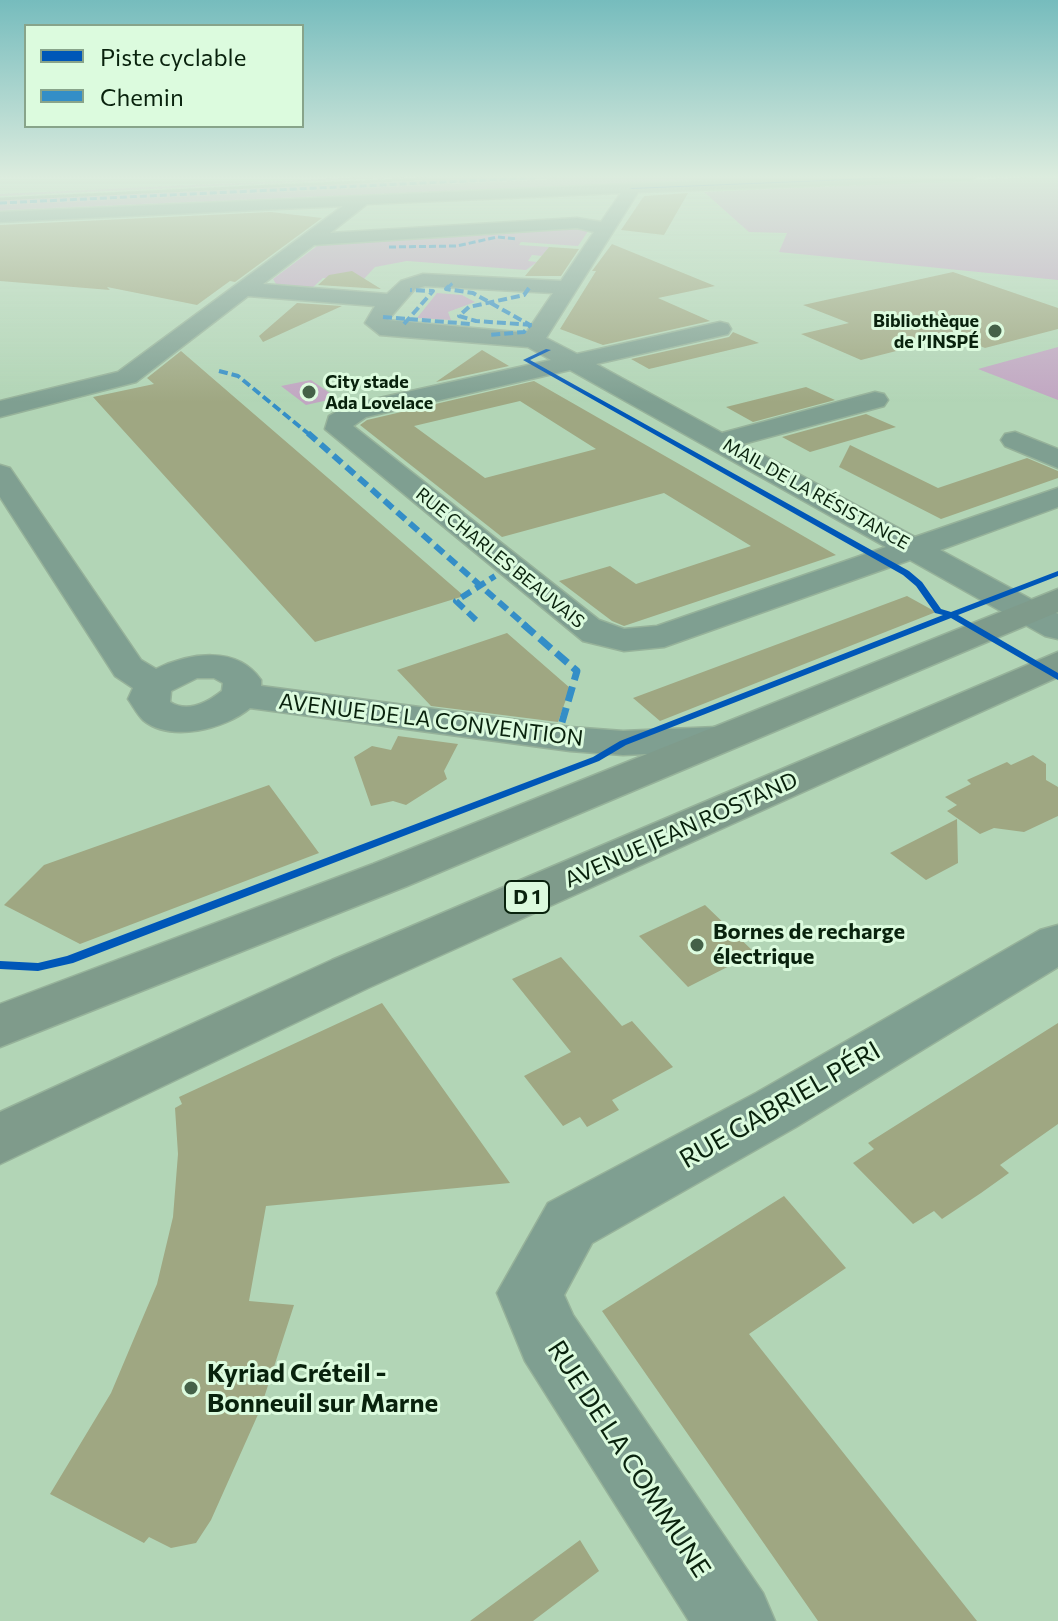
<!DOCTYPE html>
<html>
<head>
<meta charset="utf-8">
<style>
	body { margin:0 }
	#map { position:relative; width:1058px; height:1621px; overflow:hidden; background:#b2d5b6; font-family:Commissioner,sans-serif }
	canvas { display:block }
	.legend { position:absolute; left:24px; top:24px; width:280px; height:104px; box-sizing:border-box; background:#dcfbde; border:2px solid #88a48a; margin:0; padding:10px 14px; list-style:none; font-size:24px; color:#09220d }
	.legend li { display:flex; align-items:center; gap:16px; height:40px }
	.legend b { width:40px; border:2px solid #88a48a }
</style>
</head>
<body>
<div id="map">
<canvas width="1058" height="1621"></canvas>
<ul class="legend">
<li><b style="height:10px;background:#0057b8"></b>Piste cyclable</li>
<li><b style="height:10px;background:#348ec7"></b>Chemin</li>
</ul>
</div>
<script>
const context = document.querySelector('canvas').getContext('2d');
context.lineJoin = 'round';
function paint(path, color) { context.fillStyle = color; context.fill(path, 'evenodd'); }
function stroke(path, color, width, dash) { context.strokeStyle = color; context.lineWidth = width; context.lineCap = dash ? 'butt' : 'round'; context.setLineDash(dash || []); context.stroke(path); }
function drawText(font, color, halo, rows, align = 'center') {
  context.font = font + ' Commissioner,sans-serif'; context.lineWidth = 6; context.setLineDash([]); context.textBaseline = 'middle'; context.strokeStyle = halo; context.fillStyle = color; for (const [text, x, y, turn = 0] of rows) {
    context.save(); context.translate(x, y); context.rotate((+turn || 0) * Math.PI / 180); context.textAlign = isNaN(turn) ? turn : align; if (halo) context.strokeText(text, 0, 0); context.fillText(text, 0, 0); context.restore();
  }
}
paint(new Path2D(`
	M408,175H453L0,196V194Z
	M533,175H636L0,205V200Z
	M1058,176V280L779,252L787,233L749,232L704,192Z
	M684,180L691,185L0,215V210Z
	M591,227L578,246L521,242L519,245L549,247L542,256L532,255L528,261L537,262L526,270L407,261L375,267L362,281L323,278L310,290L278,287L273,279L325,240Z
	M437,293L462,295L475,302L448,312L451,320L417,318Z
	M1058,347V400L978,369Z
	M311,380L337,398L306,405L281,386Z`), '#c1a6c2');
paint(new Path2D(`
	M636,175H817L0,210V205Z`), '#be9abf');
paint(new Path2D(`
	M688,193L664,235L621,230L644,196Z
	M271,212L322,218L235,282L230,281L197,305L107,287L110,290L0,281V225Z
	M612,244L715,286L658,298L710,321L603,345L560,329L596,271H592Z
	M549,247L579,249L561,276H525Z
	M352,271L381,289L318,285L329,275Z
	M953,272L1058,308V329L985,348L955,336L861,360L801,334L849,323L803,305Z
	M297,303L342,306L263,342L259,336Z
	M733,332L759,343L649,369L631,359L729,337Z
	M482,350L509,366L436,382Z
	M181,351L364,509L464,596L315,642L93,397L154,384L147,378Z
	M534,381L686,468L836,555L624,626L612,621L559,581L610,566L636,584L751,546L664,493L502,537L360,425L367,420ZM520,401L596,449L485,478L414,426Z
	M806,387L835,400L753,422L726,407Z
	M866,414L896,427L810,452L782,437Z
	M850,445L938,488L1027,458L1058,471V478L941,519L839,467Z
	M907,596L936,612L660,721L633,698Z
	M507,633L570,688L558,722L431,706L397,670Z
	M398,736L458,744L444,771L447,779L406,805L393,801L371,806L354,757L372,746L391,750Z
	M1033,755L1046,764V780L1058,787V816L1024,832L994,828L980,834L947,811L957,805L945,797L971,784L967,780L1007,762L1011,765Z
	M269,785L319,853L80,944L4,905L44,865Z
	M957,819L958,863L926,880L890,853Z
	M705,905L755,953L688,987L639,936Z
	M561,957L622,1026L632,1021L673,1067L612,1100L619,1110L587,1127L580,1117L563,1126L524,1076L571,1052L512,979Z
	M382,1003L510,1183L266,1206L249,1301L294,1305L260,1410L211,1520L196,1543L171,1548L149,1537L144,1543L50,1494L111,1393L157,1284L173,1217L178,1154L175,1108L182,1104L179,1097Z
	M1058,1023V1124L1000,1165L1009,1173L981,1193L942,1219L934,1211L913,1224L853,1163L874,1149L868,1143Z
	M784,1196L846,1268L749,1334L977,1621H818L602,1311Z
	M580,1540L599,1571L533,1621H470Z`), '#9fa782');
const minor = new Path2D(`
	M832,175H978L970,180L638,192L546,338L577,354L720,322L728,324L731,329L728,334L596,364L722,433L875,392L884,394L888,400L884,406L743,444L915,537L1058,488V507L940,550L1058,614V639L1045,636L910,560L664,647L624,651L583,641L325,429L329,416L348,405L551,360L528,347L380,335L365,323L375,306L248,296L136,382L0,417V401L118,372L343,206L0,222V212ZM621,193L601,222L577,218L330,233L367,204ZM577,228L594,232L561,281L423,274L401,281L387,294L263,284L314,245ZM425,286L553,293L526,333L388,320L415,289ZM570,370L886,547L657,626L624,629L599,620L353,426L366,417Z
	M1015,432L1058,449V468L1005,446L1001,440L1005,434Z
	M0,465L10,468L141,660L156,669C189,653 237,645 261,680V686L570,727L623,731L717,727L731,730L737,739L731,748L717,751L623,755L570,751L250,708C225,729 171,743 143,720C137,714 133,706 128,699L133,688L115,676L0,497ZM197,678H214L223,683L222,691C207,703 187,713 170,702L171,691Z
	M1058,925V967L796,1127L592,1243L564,1295L573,1315L763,1593L775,1621H689L525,1361L497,1293L548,1203L756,1093L1040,930Z`);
const major = new Path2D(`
	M1058,589V612L407,886L0,1047V1004L373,864Z
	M1058,652V677L368,988L0,1164V1112L332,960Z`);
stroke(minor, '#96b29a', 3);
stroke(major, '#96b29a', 3);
paint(minor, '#7f9f91');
paint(major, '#7f9b8b');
stroke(new Path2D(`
	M0,199L504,175`), '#819f8e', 3);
stroke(new Path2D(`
	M0,203L591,175
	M389,247L457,246L497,237L517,239
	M447,288L453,283`), '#348ec7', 3, [7, 3]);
stroke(new Path2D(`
	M449,286L446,289L473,293L530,325L524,332L489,335
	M529,288L524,295L469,307L459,316L476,321L533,325
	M383,317L471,324
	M404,324L433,291L410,290
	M219,371L238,376L310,435`), '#348ec7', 4, [9, 4]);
stroke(new Path2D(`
	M308,433L526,626
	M476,620L456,601L495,576`), '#348ec7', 6, [11, 6]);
stroke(new Path2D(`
	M523,624L577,671L560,729`), '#348ec7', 7, [15, 7]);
paint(new Path2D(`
	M942,175H972L630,189L632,188Z
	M546,349L551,350L530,360L909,571L922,582L941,609L951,612L1058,571V576L958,615L1058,673V680L951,618L626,745L599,761L73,963L38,971L0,969V961L38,963L67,956L593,757L620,741L943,615L935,613L916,586L903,575L523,360Z`), '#0057b8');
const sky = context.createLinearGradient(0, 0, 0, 402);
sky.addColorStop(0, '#76bcbd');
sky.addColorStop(0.44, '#dcecde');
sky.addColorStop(1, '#dcecde00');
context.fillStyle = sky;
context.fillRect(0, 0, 1058, 402);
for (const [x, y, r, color] of [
	[995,331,8,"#446148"],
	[309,392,8,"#446148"],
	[697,945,8,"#446148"],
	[191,1388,8,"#446148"]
]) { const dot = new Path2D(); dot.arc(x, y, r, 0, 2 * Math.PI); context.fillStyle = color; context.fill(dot); stroke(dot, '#dcfbde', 3); }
drawText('bold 18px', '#09220d', '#dcfbde', [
	["Bibliothèque",979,321],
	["de l’INSPÉ",979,342],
	["City stade",325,382,"left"],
	["Ada Lovelace",325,403,"left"]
], 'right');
drawText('18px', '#09220d', '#dcfbde', [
	["MAIL DE LA RÉSISTANCE",816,494,29],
	["RUE CHARLES BEAUVAIS",500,558,39]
]);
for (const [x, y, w] of [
	[527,897,44]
]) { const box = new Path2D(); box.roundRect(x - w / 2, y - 16, w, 32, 6); context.fillStyle = '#dcfbde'; context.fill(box); stroke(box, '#09220d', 2); }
drawText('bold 20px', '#09220d', null, [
	["D 1",527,897]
]);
drawText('22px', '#09220d', '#dcfbde', [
	["AVENUE DE LA CONVENTION",431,720,7],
	["AVENUE JEAN ROSTAND",681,830,-24]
]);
drawText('bold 22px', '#09220d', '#dcfbde', [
	["Bornes de recharge",713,932],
	["électrique",713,957]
], 'left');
drawText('26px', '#09220d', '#dcfbde', [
	["RUE GABRIEL PÉRI",780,1105,-30],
	["RUE DE LA COMMUNE",629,1459,57]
]);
drawText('bold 26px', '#09220d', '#dcfbde', [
	["Kyriad Créteil -",207,1373],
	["Bonneuil sur Marne",207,1403]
], 'left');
</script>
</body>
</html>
